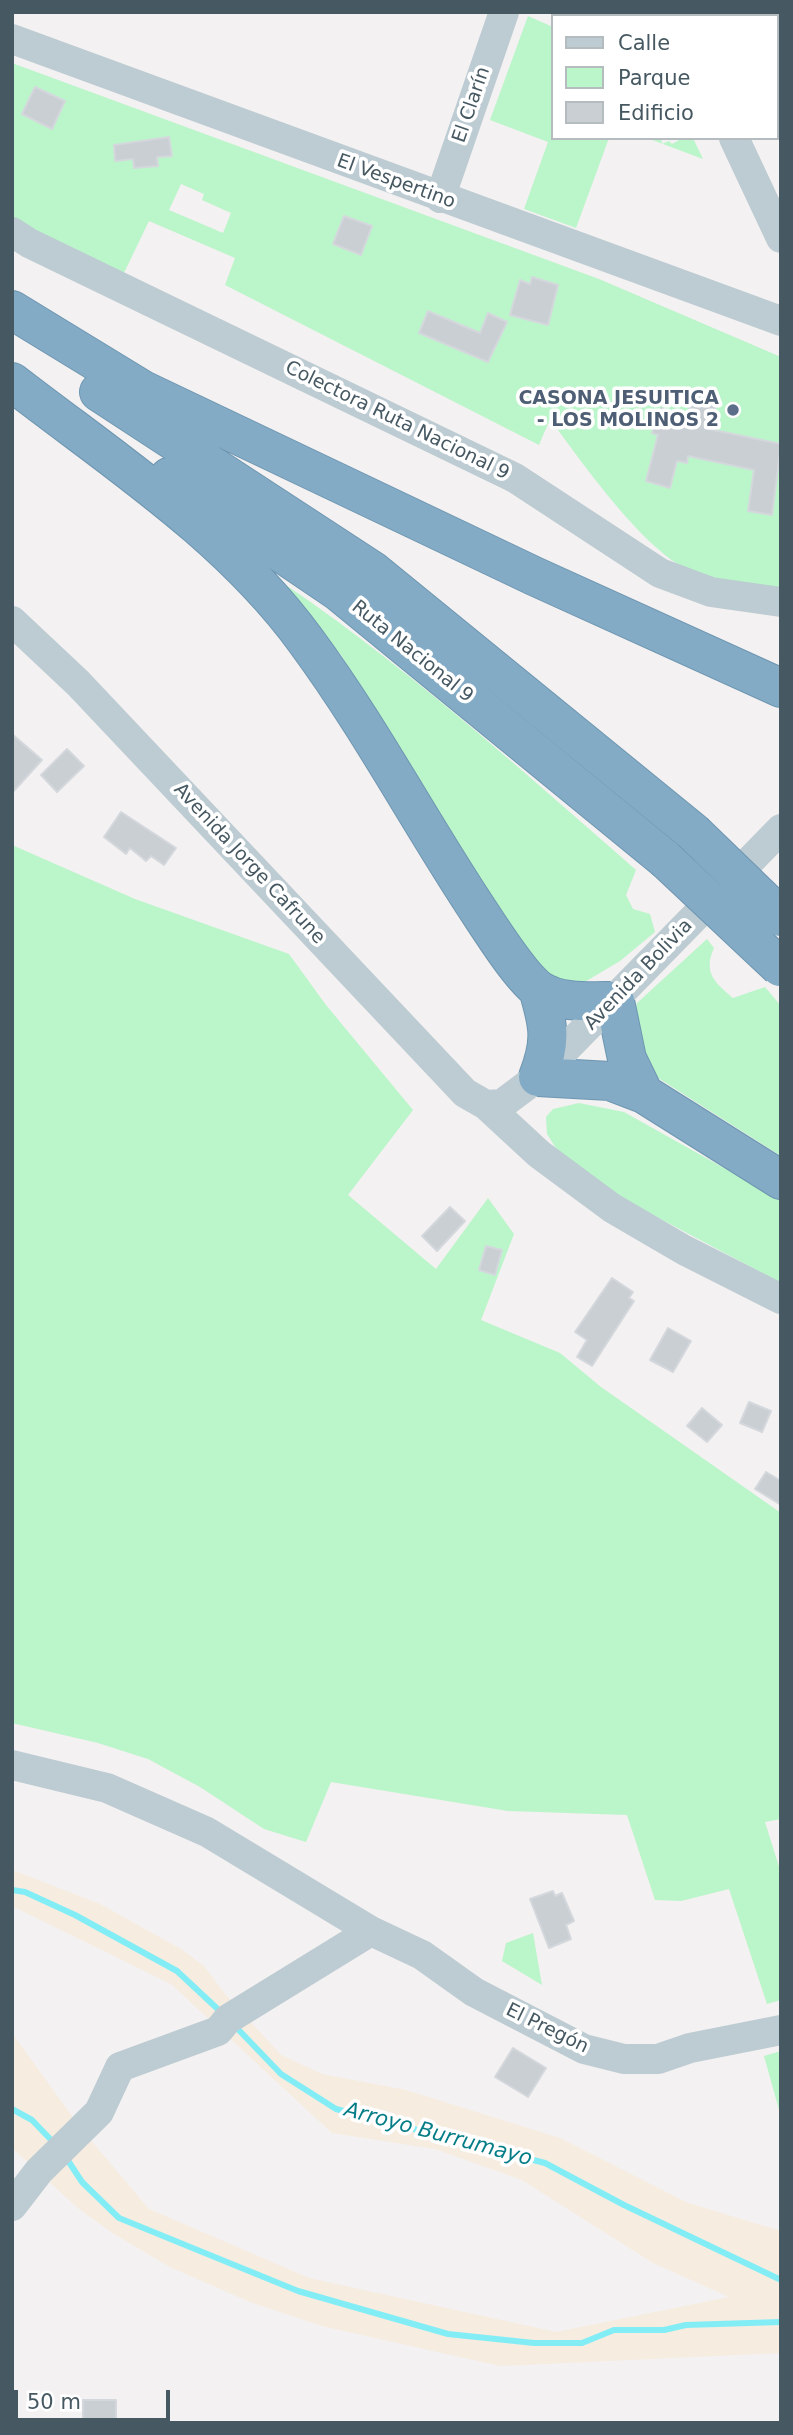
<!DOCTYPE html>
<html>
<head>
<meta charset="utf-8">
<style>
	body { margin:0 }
	#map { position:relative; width:793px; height:2435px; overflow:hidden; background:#f3f1f1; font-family:"DejaVu Sans",sans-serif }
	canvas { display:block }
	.frame { position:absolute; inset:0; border:14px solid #465861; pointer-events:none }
	.legend { position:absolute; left:551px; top:14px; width:228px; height:126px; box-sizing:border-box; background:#fff; border:2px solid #b5bcc0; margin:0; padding:9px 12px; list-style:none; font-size:21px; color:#465861 }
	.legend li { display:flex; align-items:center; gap:14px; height:35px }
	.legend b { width:35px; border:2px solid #b5bcc0 }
	.scale { position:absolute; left:14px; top:2390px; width:156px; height:32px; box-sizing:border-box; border:4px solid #465861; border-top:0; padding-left:9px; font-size:21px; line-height:24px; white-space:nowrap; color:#465861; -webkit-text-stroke:5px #fff; paint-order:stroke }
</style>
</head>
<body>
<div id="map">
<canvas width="793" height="2435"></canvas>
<div class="frame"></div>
<ul class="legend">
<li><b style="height:9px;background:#bdcbd2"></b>Calle</li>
<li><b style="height:19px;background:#bbf5ca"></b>Parque</li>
<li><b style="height:19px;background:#cacfd4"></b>Edificio</li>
</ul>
<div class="scale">50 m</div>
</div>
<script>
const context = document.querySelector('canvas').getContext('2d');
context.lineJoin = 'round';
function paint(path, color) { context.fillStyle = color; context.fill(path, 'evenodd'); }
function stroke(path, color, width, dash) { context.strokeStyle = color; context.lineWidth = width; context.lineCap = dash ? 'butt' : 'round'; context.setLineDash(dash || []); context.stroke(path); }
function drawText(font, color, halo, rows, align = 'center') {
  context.font = font + ' "DejaVu Sans",sans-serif'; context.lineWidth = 7; context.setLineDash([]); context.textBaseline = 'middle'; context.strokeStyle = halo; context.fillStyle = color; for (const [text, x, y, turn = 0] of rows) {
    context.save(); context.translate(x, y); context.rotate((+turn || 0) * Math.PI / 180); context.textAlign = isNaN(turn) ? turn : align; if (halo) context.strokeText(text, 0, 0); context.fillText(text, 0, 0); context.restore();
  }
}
paint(new Path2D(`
	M528,16L553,27V138H609L576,228L524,209L548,142L490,120Z
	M12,63L599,279L781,357V589C750,583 715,582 687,569C642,548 580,460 550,419L539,445L225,285L235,258L149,221L123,275L12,223ZM181,184L204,194L202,200L231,213L223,233L169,210Z
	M647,138H661L662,144L669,141L672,144L683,138H693L703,159Z
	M262,569C396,657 515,764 636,870L626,895L633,909L650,914L655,932L620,961L583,983L550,977L480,893L405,757L341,655Z
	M12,845L135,899L289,954L326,1005L413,1110L348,1195L436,1269L488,1198L514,1234L481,1320L560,1353L601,1387L781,1513V1819L765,1822L781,1873V2000L767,2004L729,1889L681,1901L655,1900L627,1815L508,1811L331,1782L306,1842L264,1829L200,1787L148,1759L98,1743L12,1723Z
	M707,939L714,948C703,972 714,982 733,998L765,987L781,1006V1156L644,1069L633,1020L637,1003Z
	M579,1103L624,1112L781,1200V1283L608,1191L559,1153L547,1134L546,1117L553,1109Z
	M533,1933L542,1985L502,1961L506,1943Z
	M781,2051V2117L764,2056Z`), '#bbf5ca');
paint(new Path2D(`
	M12,1870L100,1904L181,1949L204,1966L225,1994L281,2055L322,2074L406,2090L560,2138L688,2203L781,2231V2353L500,2366L322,2326L250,2302L170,2267L114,2234L79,2209L12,2148V2033L82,2130L149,2209L309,2278L556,2332L729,2297L653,2263L522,2180L435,2149L332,2133L171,1984L12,1906Z`), '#f6ece0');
stroke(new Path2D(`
	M12,1890L25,1892L75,1915L177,1971L223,2014
	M233,2024L281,2074L336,2109L545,2163L624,2205L781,2280
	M12,2109L32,2120L54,2143
	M65,2156L82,2182L119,2218L298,2291L448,2334L534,2343H582L614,2330H664L686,2325L781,2322`), '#83edf6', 6);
const building = new Path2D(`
	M35,87L65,101L52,129L22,114Z
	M169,137L172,156L157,157L158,166L134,168L133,159L115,161L114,145Z
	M344,216L372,226L361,255L333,244Z
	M532,277L558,285L548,325L510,315L520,280L530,284Z
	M428,311L480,333L488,313L507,322L488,362L419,333Z
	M693,396L717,402L709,429L781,444L772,515L748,511L754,470L688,456L687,463L677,461L670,488L646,481L658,435L652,433L661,408L687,417Z
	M12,734L42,760L12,793Z
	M67,749L84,766L57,792L41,775Z
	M121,812L176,848L164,865L151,856L146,861L130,848L126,854L104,837Z
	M450,1207L465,1221L437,1251L422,1236Z
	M486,1246L502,1250L495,1275L479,1270Z
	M612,1278L633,1292L629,1298L634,1301L592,1366L577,1357L587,1340L575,1332Z
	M668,1328L691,1341L673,1372L650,1360Z
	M749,1402L771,1411L762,1432L740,1423Z
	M702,1408L722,1425L707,1442L687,1426Z
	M766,1472L781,1481V1505L755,1489Z
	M553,1891L555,1896L562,1893L574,1921L566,1925L571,1939L549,1948L530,1899Z
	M513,2048L546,2068L528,2097L495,2077Z
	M83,2400H116V2423H83Z`);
paint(building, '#cacfd4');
stroke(building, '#d4d8dd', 2);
const highway = new Path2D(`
	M12,310L143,390L534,576L781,688
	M12,382C114,461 229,535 306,641C368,725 417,817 474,904C488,925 519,975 538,989C559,1004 591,1001 615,1001L627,1059L644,1094L781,1180
	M99,392L373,571L693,832
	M169,477L339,592L665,859
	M538,989C549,1026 552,1041 538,1077L610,1081L644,1094`);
stroke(highway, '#6e96b1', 40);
stroke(new Path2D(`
	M671,12L672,16
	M757,16L758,12
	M777,34L781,35
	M12,39L781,321
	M734,138L781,238
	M440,198L504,12
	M12,232L29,243L515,478L660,573L711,592L781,602
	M12,621L78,683L465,1093L486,1105L539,1154L612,1208L684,1250L781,1299
	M486,1105L502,1104L538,1077L781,829
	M12,1765L107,1788L207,1832L371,1931L422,1955L474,1992L584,2049L624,2059H658L690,2048L781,2030
	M12,2206L39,2171L99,2112L120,2067L218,2031L228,2019L371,1931`), '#bdcbd2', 30);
stroke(highway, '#83abc5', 38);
const highwayBridge = new Path2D(`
	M693,832L781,917
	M665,859L780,967`);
stroke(highwayBridge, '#6e96b1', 40, []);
stroke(highwayBridge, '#83abc5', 38);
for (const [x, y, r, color] of [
	[733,410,7,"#5c6f8a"]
]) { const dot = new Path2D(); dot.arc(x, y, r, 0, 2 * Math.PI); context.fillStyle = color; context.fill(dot); stroke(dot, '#fff', 2.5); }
drawText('19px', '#465861', '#fff', [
	["El Clarín",472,105,-71],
	["El Vespertino",396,182,20],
	["Colectora Ruta Nacional 9",397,421,26],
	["Ruta Nacional 9",412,652,39],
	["Avenida Jorge Cafrune",249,864,47],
	["Avenida Bolivia",639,975,-46],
	["El Pregón",547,2029,26]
]);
drawText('bold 19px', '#4e5e75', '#fff', [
	["CASONA JESUITICA",719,399],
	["- LOS MOLINOS 2",719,421]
], 'right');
drawText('italic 21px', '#057d87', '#fff', [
	["Arroyo Burrumayo",438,2135,15]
]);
</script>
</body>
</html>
